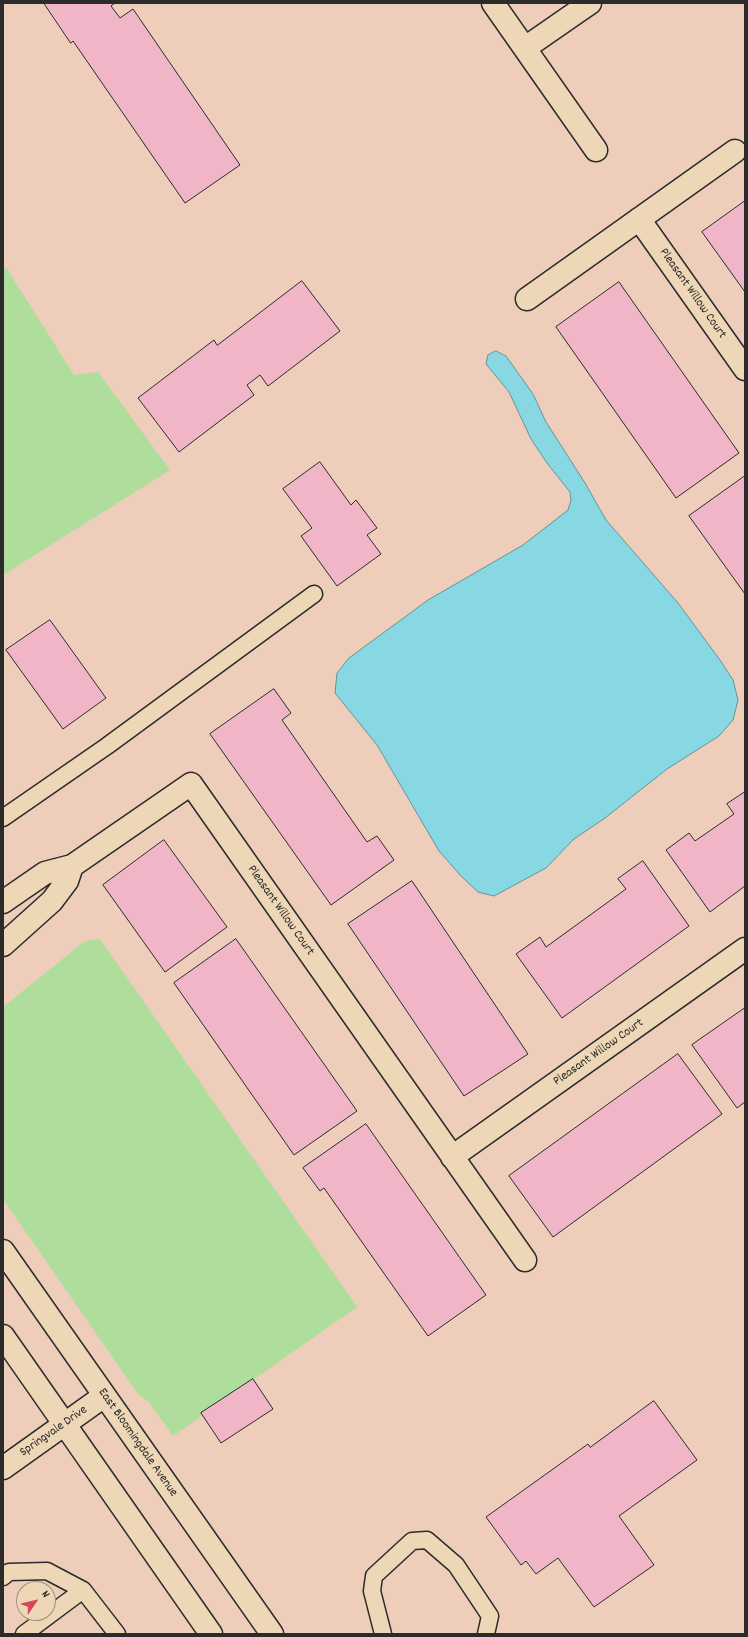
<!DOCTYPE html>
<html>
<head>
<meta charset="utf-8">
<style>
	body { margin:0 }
	#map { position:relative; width:748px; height:1637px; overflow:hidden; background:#eecdbb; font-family:Dekko,sans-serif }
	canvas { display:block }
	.frame { position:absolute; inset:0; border:4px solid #2b2b2b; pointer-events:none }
	.north { position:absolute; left:16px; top:1581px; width:40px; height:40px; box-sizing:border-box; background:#edd7b6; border:1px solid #9f927e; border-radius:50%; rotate:55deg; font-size:11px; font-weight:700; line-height:16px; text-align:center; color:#2b2b2b }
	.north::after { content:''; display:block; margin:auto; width:14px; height:18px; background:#d1495b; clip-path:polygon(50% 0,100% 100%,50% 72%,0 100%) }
</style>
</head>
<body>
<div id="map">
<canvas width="748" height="1637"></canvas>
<div class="frame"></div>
<div class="north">N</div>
</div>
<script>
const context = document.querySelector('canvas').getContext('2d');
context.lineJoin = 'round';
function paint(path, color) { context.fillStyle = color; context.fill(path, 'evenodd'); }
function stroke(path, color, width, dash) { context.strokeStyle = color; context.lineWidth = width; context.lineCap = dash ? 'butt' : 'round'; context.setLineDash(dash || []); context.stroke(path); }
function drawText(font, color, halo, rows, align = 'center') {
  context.font = font + ' Dekko,sans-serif'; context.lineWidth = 3; context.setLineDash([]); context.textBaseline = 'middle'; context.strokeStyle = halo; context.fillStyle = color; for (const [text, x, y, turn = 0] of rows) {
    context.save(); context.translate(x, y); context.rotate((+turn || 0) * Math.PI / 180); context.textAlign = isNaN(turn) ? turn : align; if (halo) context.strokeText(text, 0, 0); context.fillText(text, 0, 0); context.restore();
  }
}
paint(new Path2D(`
	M3,267L7,269L74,375L98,372L170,470L3,575Z
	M100,939L357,1307L173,1436L149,1402L138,1394L3,1199V1007L85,941Z`), '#aedd9c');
const water = new Path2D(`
	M496,351L506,356L533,394L546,422L585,483L606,520L678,603L720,660L733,680L738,700L733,720L719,736L667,769L605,818L574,839L546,868L494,896L478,892L461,876L439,851L377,745L335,693L337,673L349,658L428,600L523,545L568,510L571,500L570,492L547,463L531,439L509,392L486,364L488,355Z`);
paint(water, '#88d8e3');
stroke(water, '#639399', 1);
const building = new Path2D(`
	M44,3H115L111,6L120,18L133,9L240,165L185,203L73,41L71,43Z
	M745,201V292L702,232Z
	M302,281L340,331L268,386L260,375L247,385L254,395L179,452L138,398L214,340L217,345Z
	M619,282L739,453L676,498L556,327Z
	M320,462L351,505L356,500L377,528L367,535L381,554L337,586L301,536L312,528L283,489Z
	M745,476V594L689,516Z
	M50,620L106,698L63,729L6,650Z
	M274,689L291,713L282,720L367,842L377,836L394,860L331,905L210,734Z
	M745,792V886L710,912L666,850L689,833L695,841L734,814L727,804Z
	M164,840L227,927L165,972L103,885Z
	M643,861L689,926L562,1018L516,954L540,937L546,947L626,889L618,879Z
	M412,881L528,1054L464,1096L348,924Z
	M236,939L357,1111L294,1155L174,983Z
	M745,1008V1102L737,1108L692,1045Z
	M678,1054L722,1114L553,1237L509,1176Z
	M366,1124L486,1295L428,1336L324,1188L320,1191L303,1168Z
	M253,1379L273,1409L221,1443L201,1413Z
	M654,1401L697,1460L619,1516L654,1565L594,1607L558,1558L536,1574L526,1561L521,1565L486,1517L588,1444L590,1447Z`);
paint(building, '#f0b6c7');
stroke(building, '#2b2b2b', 1);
const service = new Path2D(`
	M3,818L107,746L314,594
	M3,1577L9,1572L47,1571L83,1590L117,1634
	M24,1634L83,1590
	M383,1634L372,1591L374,1576L412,1541L427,1540L456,1565L490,1616L486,1634`);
const minor = new Path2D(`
	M493,3L596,150
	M525,48L590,3
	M639,219L745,369
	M527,299L735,151
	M3,902L45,873L72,866L191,784L525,1260
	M3,945L52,901L67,881L72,866
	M452,1157L745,949`);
const tertiary = new Path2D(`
	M3,1468L104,1396`);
const secondary = new Path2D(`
	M3,1251L272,1634
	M3,1336L211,1634`);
stroke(service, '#2b2b2b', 19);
stroke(minor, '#2b2b2b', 25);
stroke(tertiary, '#2b2b2b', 25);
stroke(secondary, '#2b2b2b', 25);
stroke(service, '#edd7b6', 16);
stroke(minor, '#edd7b6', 22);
stroke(tertiary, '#edd7b6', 22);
stroke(secondary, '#edd7b6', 22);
drawText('13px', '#2b2b2b', '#edd7b6', [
	["Pleasant Willow Court",692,294,55],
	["Pleasant Willow Court",280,911,55],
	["Pleasant Willow Court",599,1053,-35],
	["Springvale Drive",54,1432,-35],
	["East Bloomingdale Avenue",137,1443,55]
]);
</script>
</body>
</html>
